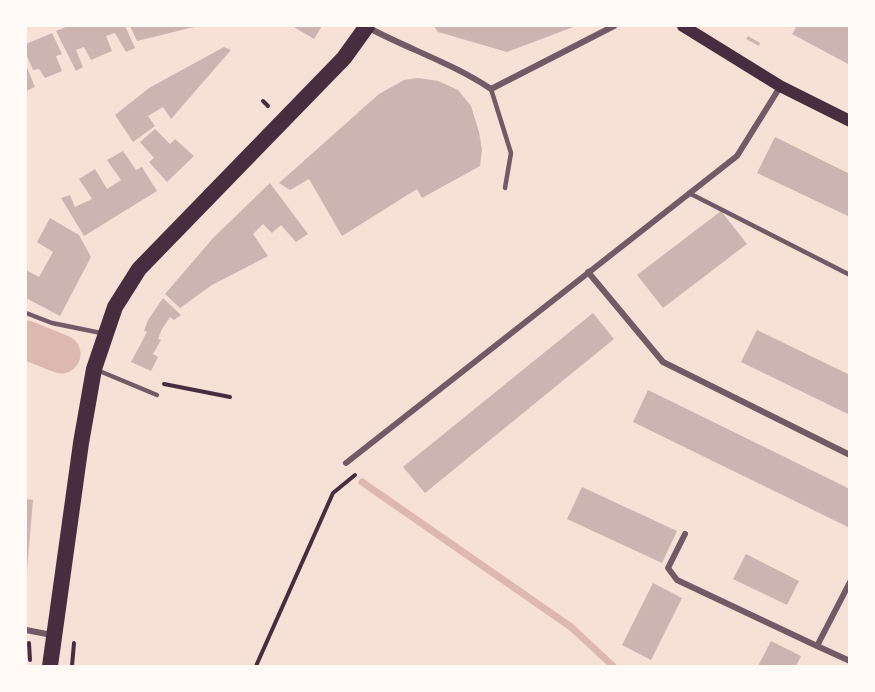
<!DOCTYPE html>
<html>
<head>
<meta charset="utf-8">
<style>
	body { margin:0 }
	#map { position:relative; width:875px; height:692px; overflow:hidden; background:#f7e1d7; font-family:Arial,sans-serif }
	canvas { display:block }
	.frame { position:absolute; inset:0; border:27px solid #fffaf5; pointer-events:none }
</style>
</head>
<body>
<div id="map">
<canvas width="875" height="692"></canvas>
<div class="frame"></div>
</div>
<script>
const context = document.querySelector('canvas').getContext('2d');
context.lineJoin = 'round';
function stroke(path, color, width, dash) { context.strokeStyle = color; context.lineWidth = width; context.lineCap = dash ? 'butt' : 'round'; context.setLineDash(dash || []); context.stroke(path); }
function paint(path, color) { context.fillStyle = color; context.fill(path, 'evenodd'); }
stroke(new Path2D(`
	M362,482L571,627L613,666`), '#dcb8b0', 7);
stroke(new Path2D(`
	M26,340L61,354`), '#dcb8b0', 39);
paint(new Path2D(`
	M68,26H125L135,48L126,52L115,33L106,36L112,51L91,60L84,47L76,50L83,67L76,71L56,31Z
	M130,26H198L137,41Z
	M292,26H322L314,39Z
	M434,26H576L507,52L438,32Z
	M797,26H850V65L792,34Z
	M52,33L62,54L56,56L62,71L45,78L39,69L33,70L26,54V44Z
	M748,36L760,43L759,46L746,39Z
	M224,47L231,50L171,119L163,107L148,116L155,126L133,142L115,115L149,88Z
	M26,65L35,87L26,91Z
	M418,78L438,81L458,90L471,106L479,132L482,150L480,166L422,198L417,189L342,236L309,179L290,190L279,183L379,94L404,80Z
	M155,129L170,144L175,139L194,156L167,182L149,162L154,158L140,142Z
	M775,137L850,174V217L757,173Z
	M123,151L136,170L142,167L157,191L84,236L61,198L70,195L75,207L92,199L79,179L95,169L107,189L121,180L107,160Z
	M270,183L308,234L296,242L281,225L272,233L263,224L253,234L268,256L212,285L180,308L165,294L214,237Z
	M721,211L747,244L663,308L637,275Z
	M50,218L79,235L91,257L60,316L26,298V270L39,277L53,252L37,242Z
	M163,298L181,315L174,320L170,317L162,329L158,339L161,340L153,354L158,357L151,371L131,362L147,332L144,331L148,320Z
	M593,313L614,339L425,493L403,467Z
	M757,330L850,375V415L741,362Z
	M648,390L850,489V528L633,422Z
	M582,487L677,531L662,563L567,519Z
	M26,499L33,500L27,570H26Z
	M746,554L799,581L787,605L733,579Z
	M653,583L682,598L651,660L622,645Z
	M771,641L801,656L796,666H758Z`), '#ccb4b1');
stroke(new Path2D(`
	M263,101L268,106
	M164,384L230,397
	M29,643L30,660
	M72,666L74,643
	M256,666L333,493L355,475`), '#4a2c40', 4);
stroke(new Path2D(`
	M491,89L511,153L505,188
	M689,193L850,275
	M26,313L52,323L101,333
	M97,370L157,395`), '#755966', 4.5);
stroke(new Path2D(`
	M367,27C408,49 452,63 491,89L614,26
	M588,272L663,362L850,455
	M346,463L737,156L780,87
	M685,534L668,568L677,580L817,646
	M850,582L817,646L850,661
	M26,630L52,635`), '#755966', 6);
stroke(new Path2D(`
	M683,26L780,86L850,121`), '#4a2c40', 12);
stroke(new Path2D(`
	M50,666L81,443L94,369L115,307L139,269L344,58L367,26`), '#4a2c40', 16);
</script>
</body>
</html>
